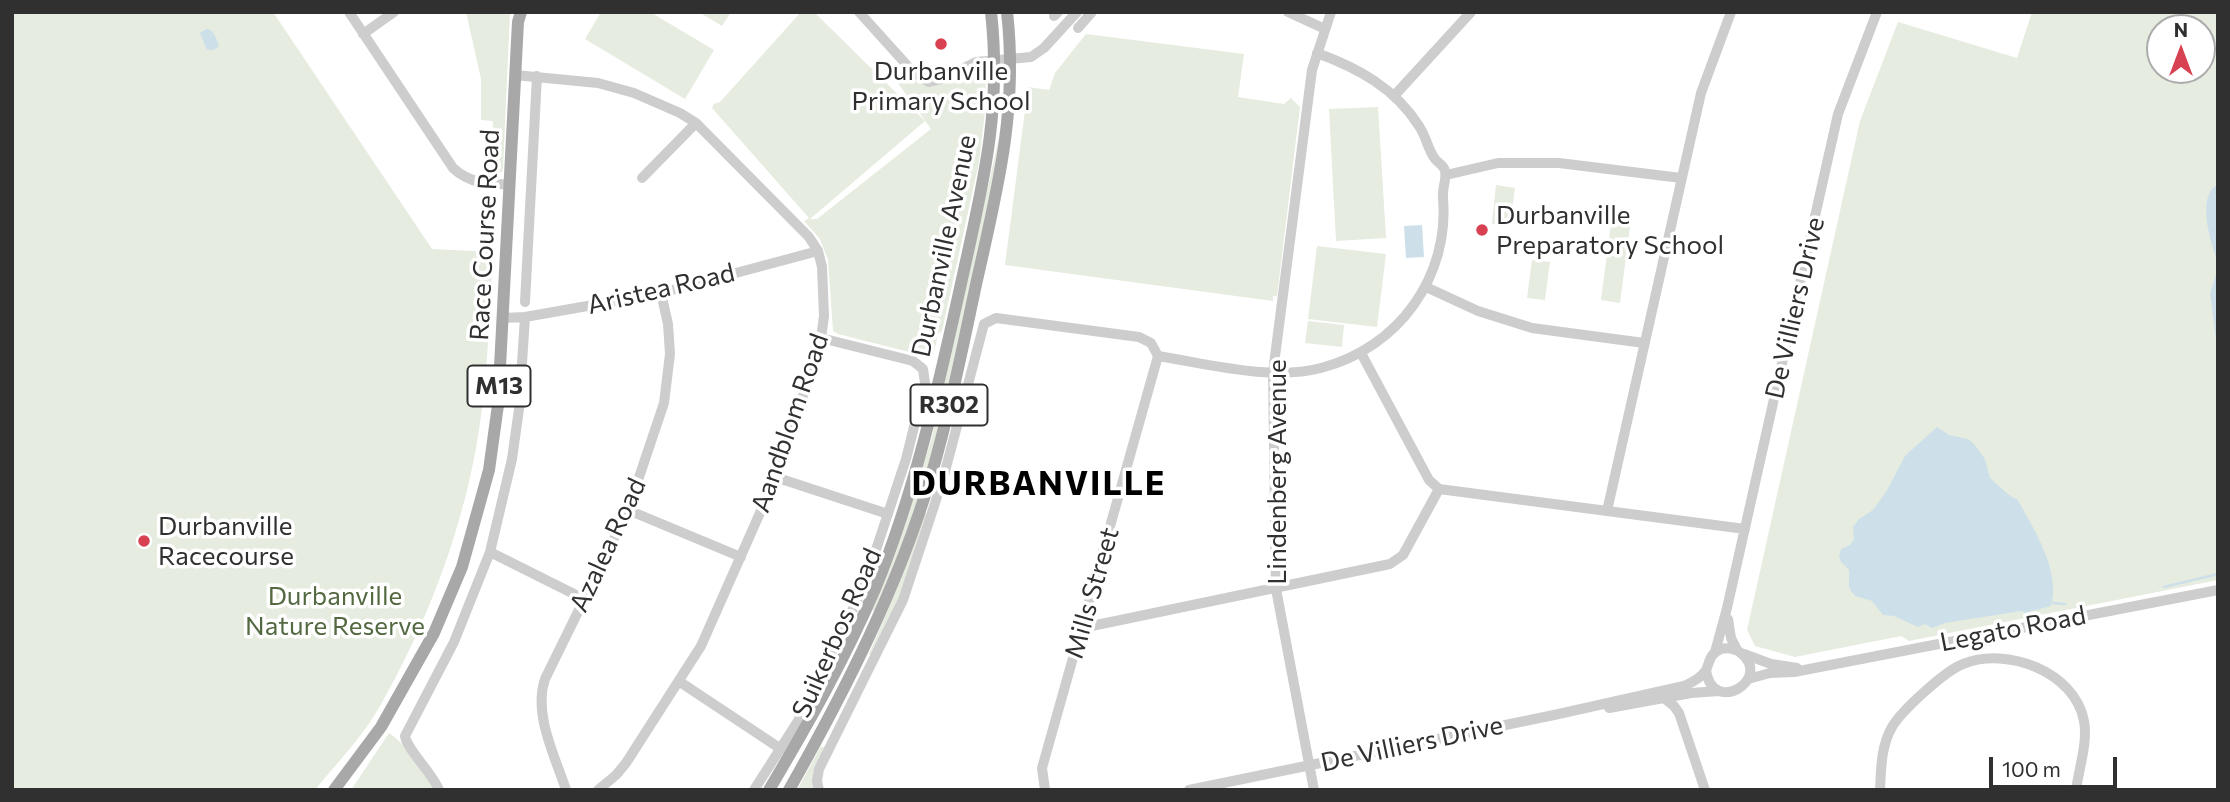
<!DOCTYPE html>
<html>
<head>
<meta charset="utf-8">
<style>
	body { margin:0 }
	#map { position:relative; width:2230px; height:802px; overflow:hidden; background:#fff; font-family:Commissioner,sans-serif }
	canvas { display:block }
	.frame { position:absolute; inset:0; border:14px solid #303030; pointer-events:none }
	.north { position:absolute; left:2146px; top:14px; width:70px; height:70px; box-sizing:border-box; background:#fff; border:2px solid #acacac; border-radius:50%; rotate:0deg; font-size:19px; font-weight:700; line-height:28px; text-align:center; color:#303030 }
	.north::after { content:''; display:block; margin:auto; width:24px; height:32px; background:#d84151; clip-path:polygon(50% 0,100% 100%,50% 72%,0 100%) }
	.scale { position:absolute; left:1989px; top:757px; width:128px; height:32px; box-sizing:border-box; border:4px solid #303030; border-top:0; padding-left:9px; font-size:21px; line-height:24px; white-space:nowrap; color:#303030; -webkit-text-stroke:5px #fff; paint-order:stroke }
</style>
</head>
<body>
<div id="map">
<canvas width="2230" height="802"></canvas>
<div class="frame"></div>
<div class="north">N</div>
<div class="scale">100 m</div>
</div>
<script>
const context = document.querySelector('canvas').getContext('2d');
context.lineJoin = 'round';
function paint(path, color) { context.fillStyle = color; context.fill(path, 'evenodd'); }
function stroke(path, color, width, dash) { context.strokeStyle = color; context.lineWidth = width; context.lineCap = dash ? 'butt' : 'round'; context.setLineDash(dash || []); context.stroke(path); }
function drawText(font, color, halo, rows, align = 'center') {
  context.font = font + ' Commissioner,sans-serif'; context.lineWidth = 7; context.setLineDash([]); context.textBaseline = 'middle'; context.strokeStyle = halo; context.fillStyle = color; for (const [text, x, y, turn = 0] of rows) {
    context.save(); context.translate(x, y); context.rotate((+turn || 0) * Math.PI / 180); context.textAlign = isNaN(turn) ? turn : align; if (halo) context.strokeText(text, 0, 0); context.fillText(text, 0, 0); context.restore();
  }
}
paint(new Path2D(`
	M12,12H273L432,249L493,252C489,317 488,384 476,448C460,537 425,627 380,706C364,735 336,764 315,790H12Z
	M466,12H510L503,169C501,174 497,176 491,176L493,121L481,120V79Z
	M601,12H650L714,50L685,99L585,39Z
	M699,12H731L722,26Z
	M801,12H814L925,121L810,219H817L931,129L892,75L898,69C921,85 927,92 955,78L956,79L977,69L986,75L985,112L979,162L942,331L938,334L933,358L838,334L833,331L828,260L820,239L804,221L809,218L712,108L714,104L720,102Z
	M2032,12H2218V580L1909,641L1901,636L1795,657L1755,646L1747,630L1860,121L1898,22L2017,58ZM2160,28H2202V70H2160Z
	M1086,34L1244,54L1238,97L1284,104L1291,98L1300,107L1277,296H1273V301L1005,265L1028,87L1049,90L1055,73Z
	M1378,107L1386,238L1336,241L1329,109Z
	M999,137H1001L993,183L936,439L912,518L876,611L871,610L917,485L932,437Z
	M1496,185L1515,188L1510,226L1492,224Z
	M1611,224L1630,226L1620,303L1601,300Z
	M1317,246L1386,254L1377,327L1308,319Z
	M1532,260L1550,262L1545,300L1527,298Z
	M1308,321L1344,325L1342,347L1305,343Z
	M925,513H927L901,594L871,655L869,654L894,596Z
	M389,733C405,743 426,772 434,790H351Z
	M821,746L825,748L813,774L815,790H797Z`), '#e6ecdf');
paint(new Path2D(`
	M206,29C214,29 217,40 219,46L214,50H207L200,33Z
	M2215,186H2218V263C2211,244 2197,200 2215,186Z
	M1422,225L1424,257L1406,258L1404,226Z
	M2218,269V353L2210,293Z
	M1937,427L1949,435L1968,439L1974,444L1985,459L1990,478L2009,495L2018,500C2034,530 2061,571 2051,606L2025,613L2021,611L1945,623L1932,628L1925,624L1918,627L1894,616L1883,615L1872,601L1855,596L1851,591L1849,587V570L1841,562L1839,556L1841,549L1850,545L1854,539L1853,527L1859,519L1873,510L1886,492L1905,456Z`), '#cde0ea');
stroke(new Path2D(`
	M2164,587L2218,574
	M2053,603L2065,604`), '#cde0ea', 2.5);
stroke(new Path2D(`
	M349,12L453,168C469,183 489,185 510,184
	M859,12L914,73L929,82L942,79L976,62L1031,57L1044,48L1077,12
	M1288,12L1325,29
	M1054,16L1058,12
	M1078,28L1092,12
	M363,34L394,12
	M515,75L598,83L634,93L680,113L696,123L809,237L818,251L822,267L824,316L821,338L797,415L767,497L701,646L626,763L616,775L598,790
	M1394,96L1471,12
	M1446,175L1498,163H1559L1681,178
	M642,178L696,123
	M1426,287L1478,311L1532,328L1644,343
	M525,302L537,76
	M503,318L525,317L661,293L818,251
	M1361,353L1429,480L1439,489
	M1158,356C1209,364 1271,381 1321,368C1399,348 1450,276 1443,197C1442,188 1447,179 1445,171C1444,165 1439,164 1435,159C1428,150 1426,136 1419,126C1395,88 1358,68 1317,53
	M775,477L888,514
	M1439,489L1745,529
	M628,510L741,557
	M1607,511L1701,93L1731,12
	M490,552L584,599
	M1728,619L1731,638L1737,650
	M1082,628L1390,564L1403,555L1439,489
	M1715,652L1727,608L1838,114L1877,12
	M1744,654L1771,664L1797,668
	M1748,679L1770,673L1794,672L2218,590
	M680,682L781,749
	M1664,698L1674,706L1679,713L1705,790
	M1609,708L1691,693L1719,691
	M439,790C432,772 407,750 405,736L454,642L490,552L512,459L519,409L525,317
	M566,790C555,756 533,714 545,679L628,510L664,403L670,354L668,324L661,293
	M754,790L798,721L864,586L906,459L925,383L923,369L913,361L821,338
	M819,790L817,781L819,769L903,600L943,479L984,324L996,318L1139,337L1151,343L1158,356
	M1045,790L1042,768L1158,356
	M1189,790L1554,715L1684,686C1691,683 1702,677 1706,670C1710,661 1710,653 1721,649C1728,647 1737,649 1742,654C1772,680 1712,716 1706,670
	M1314,790L1276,589L1273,372L1312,70L1331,12
	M1880,790C1881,769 1881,746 1892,727C1902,710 1945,671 1963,664C2007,646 2075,672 2084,721C2088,742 2079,768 2076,790`), '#cdcdcd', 10);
stroke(new Path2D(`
	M334,790L381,727L434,633L462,567L489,470L498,405L518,22L521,12
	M769,790C808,724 845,659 875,589C916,489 939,383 962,279C983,184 1002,110 991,12
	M789,790C846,689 898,587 931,476C950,411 963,345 977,280C998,188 1018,107 1007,12`), '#a8a8a8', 12);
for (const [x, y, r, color] of [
	[941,44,7,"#d84151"],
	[1482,230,7,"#d84151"],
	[144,541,7,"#d84151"]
]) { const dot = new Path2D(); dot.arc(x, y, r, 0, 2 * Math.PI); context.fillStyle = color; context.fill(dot); stroke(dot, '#fff', 2.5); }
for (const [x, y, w] of [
	[499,386,63],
	[949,405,77]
]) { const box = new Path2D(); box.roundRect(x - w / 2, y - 20.5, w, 41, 5); context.fillStyle = '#fff'; context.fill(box); stroke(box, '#303030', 2); }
drawText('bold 24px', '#303030', null, [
	["M13",499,386],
	["R302",949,405]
]);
drawText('26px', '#303030', '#fff', [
	["Durbanville",941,71,"center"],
	["Primary School",941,101,"center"],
	["Durbanville",1496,215],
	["Preparatory School",1496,245],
	["Durbanville",158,526],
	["Racecourse",158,556]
], 'left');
drawText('26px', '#303030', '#fff', [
	["Race Course Road",485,235,-87],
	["Durbanville Avenue",944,246,-78],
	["Aristea Road",661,289,-13],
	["De Villiers Drive",1795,308,-77],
	["Aandblom Road",790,423,-71],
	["Lindenberg Avenue",1277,472,-90],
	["Azalea Road",608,545,-65],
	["Mills Street",1092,593,-74],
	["Legato Road",2013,629,-11],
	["Suikerbos Road",837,633,-66],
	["De Villiers Drive",1412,744,-12]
]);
drawText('26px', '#546941', '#fff', [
	["Durbanville",335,596],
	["Nature Reserve",335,626]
]);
context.letterSpacing = '2px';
drawText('bold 33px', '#000', '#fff', [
	["DURBANVILLE",1039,484]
]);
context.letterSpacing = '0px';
</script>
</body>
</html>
